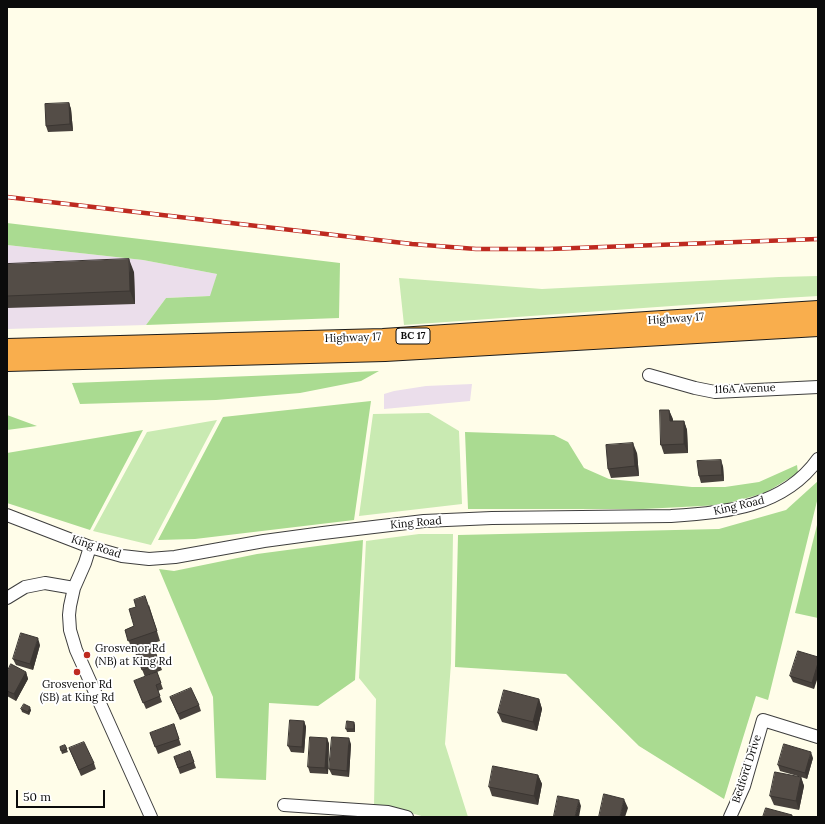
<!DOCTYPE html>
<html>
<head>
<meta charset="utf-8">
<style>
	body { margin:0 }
	#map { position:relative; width:825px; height:824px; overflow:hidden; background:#fffde9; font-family:Lora,serif }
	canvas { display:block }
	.frame { position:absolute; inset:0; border:8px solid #0b0b0b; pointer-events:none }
	.scale { position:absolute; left:16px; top:790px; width:89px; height:18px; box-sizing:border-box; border:2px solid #0b0b0b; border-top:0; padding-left:5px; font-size:12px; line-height:14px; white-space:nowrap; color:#0b0b0b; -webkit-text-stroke:3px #fff; paint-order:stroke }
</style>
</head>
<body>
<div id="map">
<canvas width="825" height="824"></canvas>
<div class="frame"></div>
<div class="scale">50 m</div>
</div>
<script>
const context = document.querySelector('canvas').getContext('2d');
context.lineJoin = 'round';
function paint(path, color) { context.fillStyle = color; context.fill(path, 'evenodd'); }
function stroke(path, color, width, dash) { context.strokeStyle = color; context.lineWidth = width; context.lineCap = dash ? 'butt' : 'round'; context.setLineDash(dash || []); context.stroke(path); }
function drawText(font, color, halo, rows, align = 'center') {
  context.font = font + ' Lora,serif'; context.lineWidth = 4; context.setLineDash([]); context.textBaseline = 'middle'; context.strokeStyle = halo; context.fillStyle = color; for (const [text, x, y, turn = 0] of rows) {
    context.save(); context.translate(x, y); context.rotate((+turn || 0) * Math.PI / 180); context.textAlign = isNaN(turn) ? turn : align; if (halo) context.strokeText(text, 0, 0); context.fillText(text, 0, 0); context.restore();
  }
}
paint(new Path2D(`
	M7,245L143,260L217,274L211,296L186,297L166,298L146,325L7,329Z
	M472,384L470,401L384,409V394L394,391L426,386Z`), '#ebdeeb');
paint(new Path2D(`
	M818,276V296L784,298L404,325L399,278L542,289L779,277Z
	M429,413L459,431L462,504L359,516L373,414Z
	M217,420L151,545L93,531L147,432Z
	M419,534H453L451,663L445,744L468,817H425L404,811L374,807L376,699L359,678L366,541Z`), '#c9eab2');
paint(new Path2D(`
	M7,223L340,263L339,318L146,325L166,298L210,296L217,274L143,260L7,245Z
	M379,371L361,381L300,393L216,400L80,404L72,383Z
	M371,401L354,520L195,539L158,540L223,417Z
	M7,415L37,426L7,430Z
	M143,430L90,530L7,503V453Z
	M465,432L554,435L568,442L584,468L609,479L692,487H725L759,482L797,465L798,473L765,493L721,505L643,509H468Z
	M818,481V497L768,700L756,696L724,799L639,746L566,674L455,667L458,535L719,529L786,510Z
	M818,521V618L795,613Z
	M363,540L355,680L318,706L269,703L266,780L216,778L213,697L159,569L174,571L257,554Z`), '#aadb91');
const minor = new Path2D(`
	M649,375L695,388L715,392L818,387
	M7,515L90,547L122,556L149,559L175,557L264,541L323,533L424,521L492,518L671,516C725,513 784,507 818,459
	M90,547L85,563L74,588L70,606L69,615L70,630L76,650L151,817
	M7,598L25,587L45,583L74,588
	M284,805L388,812L407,817
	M730,817L744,786L763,720L818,737`);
const highway = new Path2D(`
	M7,348L383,338L818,310
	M7,362L385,352L818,327`);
stroke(minor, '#3e3e3e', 14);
stroke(highway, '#1c1c1c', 20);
stroke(minor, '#fff', 12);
stroke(highway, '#f9ae4d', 18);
const rail = new Path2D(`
	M7,197L412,244L476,249H549L818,239`);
stroke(rail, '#be2a20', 4.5);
stroke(rail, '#fff', 3, [9]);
paint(new Path2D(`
	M69,103L71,109L73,131L48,132L46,126Z
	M7,264L134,272L135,304L7,308Z
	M669,410L673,421H684L687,430L688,453L664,454L661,445Z
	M637,453L639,476L611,478L608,469Z
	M723,466L724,481L701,483L699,476Z
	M149,605L160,641L132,650L125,630L134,626Z
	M152,644L162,670L157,672L163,689L158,691L162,702L146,709L134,681L156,672L145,677L135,651Z
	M40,645L33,670L16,665L13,659Z
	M818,657L814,689L793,682L790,676Z
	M7,672H26L28,679L16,701L7,696Z
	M170,697L199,705L201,711L180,720Z
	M539,699L542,709L537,731L502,722L498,713Z
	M21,709L31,710L29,715L22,712Z
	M304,721L306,727L304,753L291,752L288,746Z
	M174,724L181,745L158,754L150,733Z
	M355,725V732H347L346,729Z
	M327,738L329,744L328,774L310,773L308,767Z
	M351,744L349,777L332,775L329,769Z
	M65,745L68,752L62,754L60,747Z
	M69,748L94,763L96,769L81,776Z
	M190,751L196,768L180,774L174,757Z
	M813,758L807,779L801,777L804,786L799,810L774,805L770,796L801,777L780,771L778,765Z
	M538,775L542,784L538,805L492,796L489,787Z`), '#48423d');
paint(new Path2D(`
	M69,103L71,109L73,131L70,124Z
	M129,259L134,272L135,304L130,291Z
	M669,410L673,419V430L670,421Z
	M684,421L687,430L688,453L684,444Z
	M633,443L637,453L639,476L635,466Z
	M721,460L723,466L724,481L722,475Z
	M38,638L40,645L33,670L30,664Z
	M818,663V677L814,689L812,683Z
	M26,672L28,679L16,701L14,694Z
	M539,699L542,709L537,731L533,722Z
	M30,707L31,710L29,715L28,712Z
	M304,721L306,727L304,753L302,747Z
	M354,722L355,725V732L354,729Z
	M327,738L329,744L328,774L325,768Z
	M349,738L351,744L349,777L347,771Z
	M811,752L813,758L807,779L805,773Z
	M538,775L542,784L538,805L534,796Z
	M801,777L804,786L799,810L796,801Z
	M624,799L628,808L625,817H620Z
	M579,800L581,806L579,817H575Z`), '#3b3632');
const building = new Path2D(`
	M69,103L70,124L46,126L45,104Z
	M129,259L130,291L7,296V264Z
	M660,410H669L670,421H684V444L661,445Z
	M633,443L635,466L608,469L606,445Z
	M721,460L722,475L699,476L697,461Z
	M145,596L157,631L128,641L125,630L134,626L129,609L136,607L134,600Z
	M21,633L38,638L30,664L13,659Z
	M152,644L160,664L142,670L135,651Z
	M798,651L818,657V663L812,683L790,676Z
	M11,664L26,672L14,694L7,691V672Z
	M157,672L161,683L156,685L160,696L143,703L134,681Z
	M191,688L199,705L178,714L170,697Z
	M504,690L539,699L533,722L498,713Z
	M24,704L30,707L28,712L21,709Z
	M290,720L304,721L302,747L288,746Z
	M347,721L354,722V729H346Z
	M174,724L179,739L155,747L150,733Z
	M310,737L327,738L325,768L308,767Z
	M332,737L349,738L347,771L329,769Z
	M84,742L94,763L79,770L69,748Z
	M784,744L811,752L805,773L778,765Z
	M65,745L67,749L61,751L60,747Z
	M190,751L194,762L178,768L174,757Z
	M493,766L538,775L534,796L489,787Z
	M775,772L801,777L796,801L770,796Z
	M604,794L624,799L620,817H599Z
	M558,796L579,800L575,817H557L554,816Z
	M766,808L792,815V817H763Z`);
paint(building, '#544d47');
stroke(building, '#3b3632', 1);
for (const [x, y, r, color] of [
	[87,655,4,"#be2a20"],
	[77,672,4,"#be2a20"]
]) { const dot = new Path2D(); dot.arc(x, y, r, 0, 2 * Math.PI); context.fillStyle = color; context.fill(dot); stroke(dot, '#fff', 1.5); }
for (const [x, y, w] of [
	[413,336,34]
]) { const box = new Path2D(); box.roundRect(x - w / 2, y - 8, w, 16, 3); context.fillStyle = '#fff'; context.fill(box); stroke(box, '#0b0b0b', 1); }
drawText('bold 10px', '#0b0b0b', null, [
	["BC 17",413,336]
]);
drawText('11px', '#0b0b0b', '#fff', [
	["Highway 17",676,319,-4],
	["Highway 17",353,338,-2],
	["116A Avenue",745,389,-2],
	["King Road",739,506,-13],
	["King Road",416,523,-5],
	["King Road",96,547,18],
	["Bedford Drive",747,769,-72]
]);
drawText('11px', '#0b0b0b', '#fff', [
	["Grosvenor Rd",95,649],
	["(NB) at King Rd",95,662],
	["Grosvenor Rd",77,685,"center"],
	["(SB) at King Rd",77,698,"center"]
], 'left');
</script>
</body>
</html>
